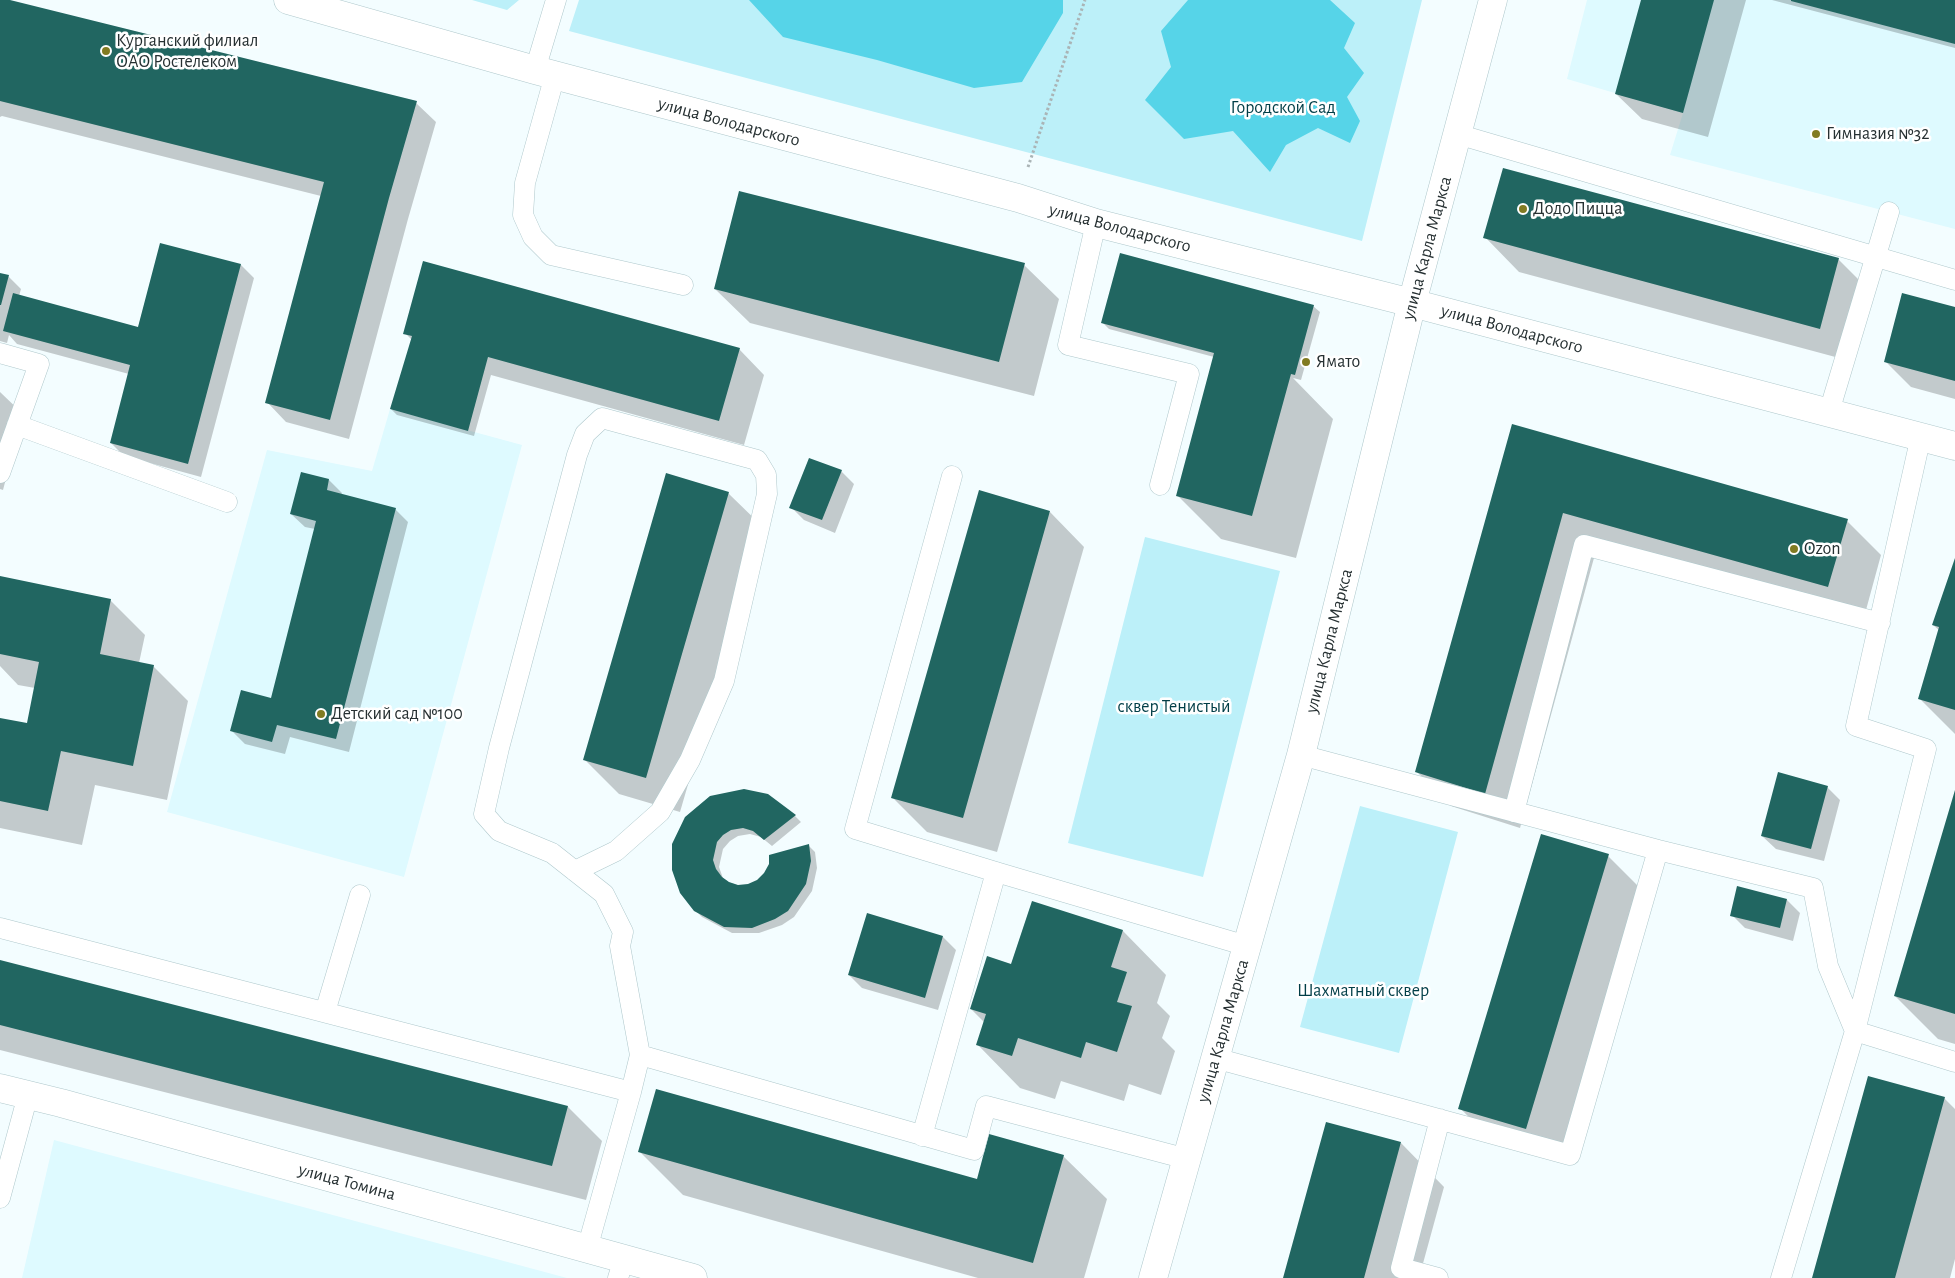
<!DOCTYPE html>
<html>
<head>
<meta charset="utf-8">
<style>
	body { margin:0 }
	canvas { display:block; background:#f3fdff }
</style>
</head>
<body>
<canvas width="1955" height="1278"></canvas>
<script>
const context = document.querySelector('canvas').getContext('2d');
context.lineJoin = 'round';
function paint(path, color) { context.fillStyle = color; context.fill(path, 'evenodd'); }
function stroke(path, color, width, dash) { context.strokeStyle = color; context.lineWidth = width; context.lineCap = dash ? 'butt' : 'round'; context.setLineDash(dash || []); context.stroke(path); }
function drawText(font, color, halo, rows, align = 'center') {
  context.font = font + ' "Alegreya Sans",sans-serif'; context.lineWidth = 5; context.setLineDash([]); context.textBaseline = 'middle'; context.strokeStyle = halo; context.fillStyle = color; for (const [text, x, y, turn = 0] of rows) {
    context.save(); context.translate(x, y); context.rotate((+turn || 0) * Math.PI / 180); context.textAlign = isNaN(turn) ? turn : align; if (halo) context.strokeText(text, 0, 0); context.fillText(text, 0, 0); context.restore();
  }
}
paint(new Path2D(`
	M1587,0H1955V229L1670,155L1683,113L1567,79Z
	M390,409L522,445L404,877L167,812L267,450L372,471Z
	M54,1140L567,1278H22Z`), '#defaff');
paint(new Path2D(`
	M472,0H519L507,10Z
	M579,0H1422L1362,241L569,31Z
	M1145,537L1280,571L1203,877L1068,843Z
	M1360,806L1458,832L1399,1053L1300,1027Z`), '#bcf0f9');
paint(new Path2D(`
	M749,0H1063V13L1022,82L974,88L877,60L783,37Z
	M1188,0H1330L1355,23L1344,48L1364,73L1347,97L1360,121L1350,143L1318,128L1286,145L1270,172L1233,131L1184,139L1145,100L1171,67L1161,31Z`), '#56d4e8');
paint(new Path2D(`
	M0,0L416,103L436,122L408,219L349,439L286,422L267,402L321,196L2,116L0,117Z
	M1643,0H1746L1708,137L1642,119L1616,94Z
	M1772,0H1955V48Z
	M1485,237L1838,259L1873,294L1854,362L1519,272Z
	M161,244L241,265L254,278L201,477L124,456L111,443L129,374L17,344L9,335L7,343L0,341V274L8,276L21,289L19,296L138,328Z
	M1024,265L1059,299L1034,396L750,323L715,289Z
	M1313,306L1320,312L1301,380L1293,378L1333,419L1296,558L1221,539L1177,495L1214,357L1109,329L1103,323Z
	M1955,308V399L1911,387L1886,362Z
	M405,333L739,349L764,375L744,445L491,375L474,436L397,415L391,409L412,340Z
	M0,392L23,414L3,490L0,489Z
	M1583,446L1847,521L1881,555L1863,621L1597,547L1520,828L1451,806L1417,772Z
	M841,471L854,484L835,533L804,520L791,507Z
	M302,473L329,480L342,493L341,495L395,509L408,522L349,752L290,737L285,754L245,744L232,731L272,700L315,529L305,527L291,514Z
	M728,493L763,527L680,812L619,794L584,759Z
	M1050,512L1084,547L997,852L927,832L893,798Z
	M1955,561V734L1919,698L1940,631L1933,625Z
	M0,577L110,600L145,635L139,663L153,666L188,701L167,800L95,785L82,845L0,828V719L28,725L35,688L18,685L0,666Z
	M1827,787L1840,800L1824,861L1776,849L1762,836Z
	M1955,793V1044L1938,1039L1895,996Z
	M795,816L801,822L772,846L761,837L750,834L738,836L730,841L723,849L719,867L724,881L738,886L749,885L758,881L808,845L815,852L817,868L812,891L794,917L782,925L759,933H732L702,917L695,910L686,818Z
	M1608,856L1642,890L1561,1163L1494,1143L1460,1108Z
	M1787,900L1800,913L1793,941L1745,928L1732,915Z
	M1033,902L1123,931L1166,975L1157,1003L1170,1016L1162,1038L1175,1051L1161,1095L1129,1084L1124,1101L1061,1081L1055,1099L1020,1088L977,1044L984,1022L971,1009L1012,965Z
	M943,937L956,950L938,1010L862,988L849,975Z
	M0,961L568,1107L602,1141L586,1200L0,1050Z
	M1944,1098L1955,1109V1259L1950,1278H1813Z
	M1401,1143L1444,1187L1419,1278H1284Z
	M640,1152L977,1181L1063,1156L1107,1199L1084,1278H978L683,1195Z`), '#0003');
paint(new Path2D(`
	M0,0H10L417,101L389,198L330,420L265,403L324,182L0,101Z
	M1641,0H1714L1683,113L1615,94Z
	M1955,0V44L1791,1V0Z
	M1503,168L1839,258L1820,329L1483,238Z
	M739,191L1025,263L999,362L714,289Z
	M160,243L241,264L188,464L110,443L130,365L3,331L13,293L138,327Z
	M1120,253L1314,305L1295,375L1291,374L1252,516L1176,496L1214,353L1101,323Z
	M423,261L740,348L719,421L488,357L468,431L390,409L412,336L403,334Z
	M0,273L9,275L1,305H0Z
	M1902,293L1955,307V381L1884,362Z
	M1512,424L1848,519L1828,587L1563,513L1485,794L1415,772Z
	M809,458L842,470L822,520L789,508Z
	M301,472L329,479L327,490L396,508L336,739L277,725L272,742L230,731L241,690L271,698L316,521L290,514Z
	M666,473L729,492L646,778L583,760Z
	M979,490L1050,511L963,818L891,798Z
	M1955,558V710L1918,699L1939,627L1932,625Z
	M0,576L111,599L100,654L154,665L133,766L61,751L48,811L0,801V718L27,723L39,662L0,654Z
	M1778,772L1828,786L1811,849L1761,836Z
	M744,789L768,794L796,815L764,840L753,831L743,828L731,830L723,835L717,842L713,860L716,869L722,877L729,882L738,885L748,884L757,880L764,873L769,864V855L809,844L811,861L806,884L788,911L775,919L752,928L724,927L694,911L680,893L672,870V844L685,817L710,796Z
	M1955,790V1014L1894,996Z
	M1541,834L1609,854L1526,1129L1458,1109Z
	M1737,886L1787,899L1780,928L1730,916Z
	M1032,901L1123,930L1111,967L1127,972L1117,1002L1132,1006L1117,1052L1086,1042L1081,1058L1018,1038L1012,1056L976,1045L986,1014L970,1009L987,956L1011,964Z
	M867,913L943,936L925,998L848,975Z
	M0,960L568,1106L552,1166L0,1025Z
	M1868,1076L1945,1097L1895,1278H1812Z
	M656,1089L977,1179L989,1134L1064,1155L1033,1263L638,1152Z
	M1326,1122L1401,1142L1364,1278H1283Z`), '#216661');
const lane = new Path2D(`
	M535,70L556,0
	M555,75L525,183L523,215L533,237L551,255L683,285
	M1457,134L1955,280
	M1096,223L1068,345L1189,374L1160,485
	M0,353L39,364L0,473
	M1829,412L1889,212
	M17,425L227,502
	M1921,436L1856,726L1926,749L1855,1031L1955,1062
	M952,476L855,829L996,872
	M1514,812L1584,545L1880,623
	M1658,850L1813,888L1828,966L1855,1031L1781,1278
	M0,928L631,1092L640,1055L620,946L623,932L604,894L552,853L499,831L484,814L499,748L577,455L585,434L602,418L757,460L766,475L767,494L724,681L690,760L660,812L616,851L575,871
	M325,1012L360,895
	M640,1055L974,1150L986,1106L1187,1159
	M1215,1058L1570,1155L1658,850L1301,755
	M922,1136L996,872L1247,946
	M0,1198L28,1095
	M587,1249L631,1092
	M618,1278L624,1259
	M1438,1278L1401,1268L1440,1119`);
const secondary = new Path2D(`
	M288,0L535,70L1018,198L1096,223L1412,303L1955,446
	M0,1088L61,1103L693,1278
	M1153,1278L1301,755L1412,303L1493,0`);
stroke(lane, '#afc8cc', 21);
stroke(secondary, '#afc8cc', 29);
stroke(new Path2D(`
	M1028,167L1085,0`), '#aab4b6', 3, [2.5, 2.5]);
stroke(lane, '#fff', 20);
stroke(secondary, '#fff', 28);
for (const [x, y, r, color] of [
	[106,51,5,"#817b22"],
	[1816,134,5,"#817b22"],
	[1523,209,5,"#817b22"],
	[1306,362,5,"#817b22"],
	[1794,549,5,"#817b22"],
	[321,714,5,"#817b22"]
]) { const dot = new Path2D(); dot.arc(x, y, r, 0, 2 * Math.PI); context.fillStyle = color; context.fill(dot); stroke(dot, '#fff', 2); }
drawText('18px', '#263032', '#fff', [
	["Курганский филиал",116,41],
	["ОАО Ростелеком",116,62],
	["Гимназия №32",1826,134],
	["Додо Пицца",1533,209],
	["Ямато",1316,362],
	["Ozon",1804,549],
	["Детский сад №100",331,714]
], 'left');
drawText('18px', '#013e47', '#fff', [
	["Городской Сад",1283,108],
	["сквер Тенистый",1174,707],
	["Шахматный сквер",1363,991]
]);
drawText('18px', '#263032', '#fff', [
	["улица Володарского",729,122,15],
	["улица Володарского",1120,228,15],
	["улица Карла Маркса",1427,248,-75],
	["улица Володарского",1512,329,15],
	["улица Карла Маркса",1329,641,-76],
	["улица Карла Маркса",1223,1031,-74],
	["улица Томина",347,1182,15]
]);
</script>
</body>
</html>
